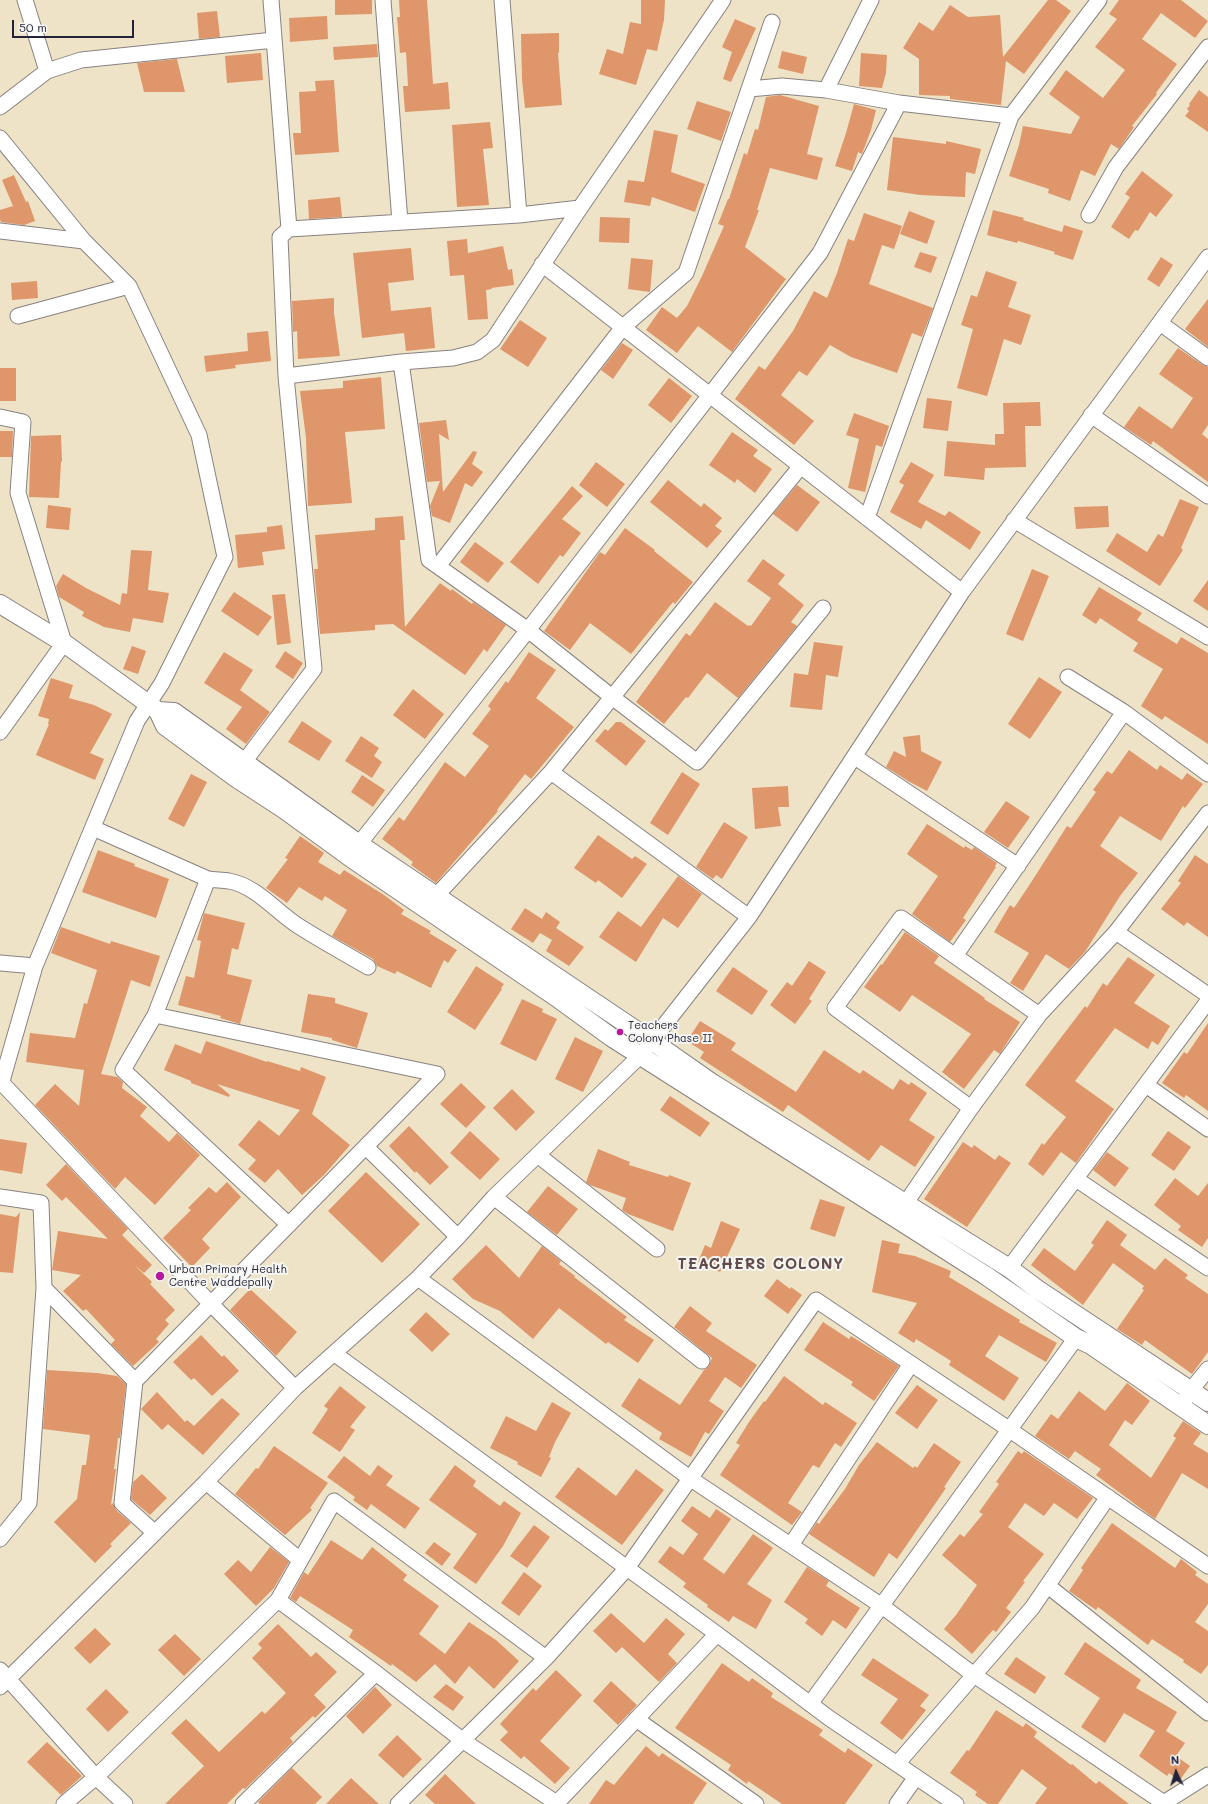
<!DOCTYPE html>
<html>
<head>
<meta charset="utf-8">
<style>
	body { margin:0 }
	#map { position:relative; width:1208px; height:1804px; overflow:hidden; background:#eee3c7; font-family:Mali,sans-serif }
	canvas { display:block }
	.north { position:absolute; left:1156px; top:1752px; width:40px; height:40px; -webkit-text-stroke:3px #f6f6f2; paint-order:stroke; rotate:356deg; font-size:11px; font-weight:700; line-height:16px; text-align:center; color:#22223b }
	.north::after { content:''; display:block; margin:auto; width:14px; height:18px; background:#22223b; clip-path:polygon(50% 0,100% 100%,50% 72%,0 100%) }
	.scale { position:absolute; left:12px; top:20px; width:122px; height:18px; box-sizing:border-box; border:2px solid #22223b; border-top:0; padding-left:5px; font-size:12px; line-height:14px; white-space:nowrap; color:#22223b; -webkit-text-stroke:3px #f6f6f2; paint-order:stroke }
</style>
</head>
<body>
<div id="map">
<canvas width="1208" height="1804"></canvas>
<div class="north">N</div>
<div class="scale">50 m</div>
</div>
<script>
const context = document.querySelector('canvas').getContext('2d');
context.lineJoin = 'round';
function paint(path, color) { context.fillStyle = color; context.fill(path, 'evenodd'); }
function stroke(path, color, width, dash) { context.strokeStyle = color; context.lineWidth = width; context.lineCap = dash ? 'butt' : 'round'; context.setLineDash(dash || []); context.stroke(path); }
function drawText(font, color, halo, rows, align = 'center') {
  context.font = font + ' Mali,sans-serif'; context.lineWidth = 4; context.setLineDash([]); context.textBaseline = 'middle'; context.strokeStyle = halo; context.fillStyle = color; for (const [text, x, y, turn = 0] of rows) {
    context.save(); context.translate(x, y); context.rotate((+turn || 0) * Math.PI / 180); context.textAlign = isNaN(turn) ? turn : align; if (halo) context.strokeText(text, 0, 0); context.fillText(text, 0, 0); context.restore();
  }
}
paint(new Path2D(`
	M335,0H372V14L335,15Z
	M399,0H427L433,84L448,82L450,109L405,112L403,86H408L406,52L400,53L397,17H400Z
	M641,0H665L664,20L657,51L647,49L636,85L599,74L607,49L623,54L630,22L641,24Z
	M1048,0H1056L1071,11L1024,74L1006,61L1001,105L950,99V96L919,95V59L903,48L919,22L933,31L950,5L968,17L1000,15L1003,57Z
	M1119,0H1181L1208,21L1195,38L1161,13L1142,39L1177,64L1156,93L1157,94L1132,126L1134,127L1119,149L1111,144L1095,176L1081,170L1070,201L1048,193L1049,189L1009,176L1019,145L1023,126L1071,134L1080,117L1049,94L1066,70L1103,98L1125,70L1095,47L1117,19L1109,14Z
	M217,11L220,37L199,39L197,13Z
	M327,16L328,39L290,42L289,18Z
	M735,19L756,28L731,82L723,79L732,52L722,47Z
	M559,33V53H558L562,105L525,108L522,80L521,34Z
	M377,44L378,57L334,60L333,47Z
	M782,51L807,57L803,74L778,68Z
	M261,53L263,80L227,83L225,56Z
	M861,53L887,55L886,73L882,88L859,86Z
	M177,59L185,92H144L137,63Z
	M334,80L339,152L295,155L293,133H301L299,92L316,91L315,81Z
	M1199,90L1208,97V132L1185,116L1189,111L1187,109L1190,105L1189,104Z
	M780,95L819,106L807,154L823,158L817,180L770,168L757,210H759L745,247L786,279L732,352L698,326L677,353L646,330L662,307L677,318L687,306L702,276L724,226L718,224L728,199H729L744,153L747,155L755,129L758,130L766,97Z
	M697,101L731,112L721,141L687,129Z
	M854,104L876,110L871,130L862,154L858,152L852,171L835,166L846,133Z
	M490,122L493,148L483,149L489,205L457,207L452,125Z
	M654,130L678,135L671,172L705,184L695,212L652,197L650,206L624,202L628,180L644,182Z
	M893,137L946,144V141L981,149L975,174L966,172L965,197L920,195L887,190Z
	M1142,171L1173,195L1156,217L1150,212L1138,231L1135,230L1129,239L1111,227L1130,197L1125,194Z
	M14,175L26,202L28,201L35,221L24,225L1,222L0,219V210L13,206L2,180Z
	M340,197L342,217L309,219L308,200Z
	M993,210L1024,218L1023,220L1062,232L1064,225L1083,231L1073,260L1054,254L1055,252L1018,241L1017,243L987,235Z
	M909,211L935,221L927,244L900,234Z
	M864,213L902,226L894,249L882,245L869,284L933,308L922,337L912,333L897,373L851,357L830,345L807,376L799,371L781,395L814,421L794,445L735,399L759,366L765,370L793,331L814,291L827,298L837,273L848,239L854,241Z
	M600,217L630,218L629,243L599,242Z
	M467,239L468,253L503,246L508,270L512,269L514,285L491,288L492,289L486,290L488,319L468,320L464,275L450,276L447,241Z
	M411,248L414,280L388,283L391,311L431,307L435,348L406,351L404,333L362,338L353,253Z
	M920,252L937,257L931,273L914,267Z
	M1161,257L1173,265L1159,287L1147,279Z
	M631,258L653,260L650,292L628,289Z
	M986,271L1017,282L1008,307L1031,315L1021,345L1004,339L987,396L957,388L973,329L961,325L971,295L977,297Z
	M37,281L38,298L12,300L11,283Z
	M334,298V313L340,356L298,359L297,331L293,332L292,301Z
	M1208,299V347L1185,329Z
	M520,320L547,338L528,367L500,349Z
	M268,331L271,361L235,365L236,368L206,372L204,356L248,351L247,333Z
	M622,343L633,350L613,379L601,370Z
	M1178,348L1203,365L1208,367V425L1202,434L1208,439V482L1153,441L1151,445L1124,427L1139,406L1172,429L1193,398L1159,374Z
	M0,368H16V401H0Z
	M381,377L385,429L345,432L352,503L308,506L306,438L300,391L343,388V381Z
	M669,378L692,396L671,423L648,405Z
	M927,398L952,401L948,431L923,428Z
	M1040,402L1041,426H1025L1026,467L985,468L984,480L944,476L947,441L995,445V434H1004L1003,403Z
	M854,413L889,426L882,447L876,445L865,492L848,488L859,439L846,435Z
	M446,420L449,440L439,434L443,492L473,451L477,452L472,464L483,472L472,487L465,483L450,523L432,516L430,506L440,481L427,482L419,423Z
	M0,431H13L12,457H0Z
	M732,432L758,450L753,456L772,469L755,493L737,479L735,483L709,465Z
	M61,435L62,461L61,462L59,498L29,497L31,436Z
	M596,462L625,484L607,507L579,485Z
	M911,462L934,475L918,502L945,516L949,511L981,532L970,550L926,520L921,529L890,512L904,485L899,482Z
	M668,480L701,507L704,503L722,518L715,526L722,531L707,548L650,502Z
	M797,485L820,502L797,532L773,514Z
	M572,486L583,496L562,519L581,533L563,557L560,555L538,584L510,562Z
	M1180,499L1199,507L1181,548L1183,550L1160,586L1106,551L1117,533L1147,552L1158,534L1163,537Z
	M48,505L71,508L69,530L46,528Z
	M1108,506L1109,527L1076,529L1074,507Z
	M403,516L405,540H400L405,627L440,583L451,591L452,589L472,604L473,602L506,625L487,652L484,649L465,675L393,624L375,625V630L320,634L314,569H318L315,535L375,530V518Z
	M282,525L285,549L262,552L264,565L238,568L235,535L267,532V527Z
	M625,528L655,550L654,551L693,582L675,604L673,602L631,654L590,623L570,650L544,631L600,552L605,555Z
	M475,542L504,563L488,583L460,562Z
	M131,550L152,551L148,590L169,593L163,623L133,618L130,632L104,627L82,616L84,612L59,597L56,586L63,574L86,588L120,605L122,593L127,594Z
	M763,559L785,575L778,584L804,605L791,622L797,626L738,698L707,673L688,698L686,697L664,724L636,702L686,633L690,636L715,602L748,626L749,625L751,626L771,598L747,581Z
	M1032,569L1049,576L1023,641L1006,634Z
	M1208,580V611L1193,601Z
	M1099,587L1142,613L1137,620L1177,644L1181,637L1208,653V744L1165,716L1162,720L1141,706L1163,669L1133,651L1138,643L1100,618L1096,624L1082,615Z
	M234,592L272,617L258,636L221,611Z
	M285,594L291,643L277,645L272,595Z
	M814,642L843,646L838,677L826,675L822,710L790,707L794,673L808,675Z
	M132,646L146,651L138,674L123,669Z
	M285,651L303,663L293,679L275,667Z
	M224,652L253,670L240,690L270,712L246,744L226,729L242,707L204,683Z
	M529,652L556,670L536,698L574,727L531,779L525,774L497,810L498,811L436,883L411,865L413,862L382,839L399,817L404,821L445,762L465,777L489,746L472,734L491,709L488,706L506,681L508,683Z
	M1039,677L1062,692L1030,739L1008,724Z
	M51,678L73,685L69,698L94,705L112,714L90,753L104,759L95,780L36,755L49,724H48L49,719L38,716Z
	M413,689L444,714L425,739L393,715Z
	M302,721L332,741L319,761L288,742Z
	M616,722H621L646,741L626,766L595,741L605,729L608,731Z
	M920,735L921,751L942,762L927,791L908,781L886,767L894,751L906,757L903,737Z
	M361,736L379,748L374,756L382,762L372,778L345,761Z
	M1129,750L1157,770L1160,765L1182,780L1187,773L1203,784L1185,808L1183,806L1161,841L1120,816L1100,846L1138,873L1120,896L1085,952L1069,969L1046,954L1023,991L1010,983L1029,953L994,932L1010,905L1014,908L1030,884L1067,826L1071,828L1096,792L1093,790L1107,771L1112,774Z
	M682,772L700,784L668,835L650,823Z
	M191,774L207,782L184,827L168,819Z
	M362,775L385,790L373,807L351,792Z
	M788,786L789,807H778L781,826L755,829L752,788Z
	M1006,801L1030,817L1008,848L984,832Z
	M724,822L748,837L722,879L716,875L713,879L696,867Z
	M927,824L964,848L965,846L972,850L974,847L997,863L995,866L996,867L963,918L966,920L950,942L912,914L938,876L907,854Z
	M598,835L632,859L635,856L647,864L622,898L598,880L596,883L574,868Z
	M300,836L324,853L318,862L340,875L344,870L384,895L404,910L401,914L431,931L429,933L457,950L448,963L444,960L431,988L397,971L395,974L377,966L373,959L332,936L347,910L325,896L322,901L299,887L287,903L266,888L288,859L285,858Z
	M98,850L135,864L134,866L169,879L156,918L82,892Z
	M1195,855L1208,864V937L1187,922L1184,926L1161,909L1181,883L1178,881Z
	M678,876L702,894L678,928L663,918L636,962L599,937L618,911L641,927Z
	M525,908L542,919L546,912L560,922L556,928L584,947L569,966L546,951L552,940L540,933L533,943L511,929Z
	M204,913L245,923L238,950L232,948L227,974L252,980L240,1024L220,1018L221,1016L178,1005L186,976L194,978L201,941L197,940Z
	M61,927L110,944L111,941L160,956L150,987L131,980L101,1074L117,1077L123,1082L122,1088L147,1107L140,1116L169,1142L177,1133L200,1155L155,1205L125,1177L115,1189L35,1105L55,1084L79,1106L84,1070L26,1062L30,1033L75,1038L84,1003L87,1004L97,970L51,953Z
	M905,932L939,956L934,963L985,998L984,999L1020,1022L1000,1054L994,1050L964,1089L942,1072L971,1034L912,995L900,1012L864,987L881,964L882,965Z
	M1128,957L1155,975L1134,1003L1170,1026L1158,1045L1152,1041L1148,1049L1115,1028L1075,1081L1114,1109L1076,1163L1061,1152L1043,1176L1028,1164L1042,1143L1044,1145L1066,1117L1025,1085L1085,1006L1087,1008L1103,983L1107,986Z
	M809,961L826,972L809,999L812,1001L795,1024L770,1005L787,982L792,986Z
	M476,966L504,984L501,988L502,989L475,1030L447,1012Z
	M733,967L768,991L752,1015L716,991Z
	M308,994L335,998V1003L368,1013L357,1048L332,1040V1038L301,1032Z
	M522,999L543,1009L542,1012L557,1019L536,1061L500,1044Z
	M700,1021L736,1043L731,1050L796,1092L824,1050L860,1074L863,1070L893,1090L900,1079L909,1085L911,1082L927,1093L909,1120L935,1137L915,1167L881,1145L869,1161L788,1105L783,1112L700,1058L704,1052L687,1041Z
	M1208,1023V1111L1186,1095L1184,1098L1162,1083L1184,1052L1187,1054Z
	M575,1037L603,1051L583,1092L555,1079Z
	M206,1041L267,1062V1061L300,1071L301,1067L326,1077L312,1114L350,1145L324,1175L302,1195L278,1169L265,1183L248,1169L256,1160L238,1145L259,1120L279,1136L300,1110L217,1084L230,1095L229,1097L191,1083V1081L164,1070L175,1044L201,1054Z
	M461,1083L486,1107L466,1128L440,1104Z
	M512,1089L535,1112L516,1131L493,1108Z
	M670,1096L710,1123L700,1137L660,1110Z
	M409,1126L449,1167L430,1185L416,1171L415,1173L389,1146Z
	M470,1131L500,1159L480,1180L450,1153Z
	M1168,1131L1191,1147L1174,1171L1151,1155Z
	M0,1139L27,1143L22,1174L0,1170Z
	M963,1142L972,1148L974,1145L995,1160L999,1155L1011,1163L967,1227L924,1199Z
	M598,1149L630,1162L629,1165L668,1177L669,1175L691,1183L673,1231L628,1214L622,1210L626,1198L590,1185L586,1182Z
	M1107,1152L1129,1168L1115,1187L1093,1170Z
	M66,1164L128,1229L122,1235L152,1265L144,1273L134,1265L152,1282L150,1284L175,1310L165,1320L169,1324L156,1339L159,1342L133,1366L111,1344L115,1340L86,1309L83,1311L63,1291L81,1275L52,1270L58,1231L108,1239L66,1197L62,1201L46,1185Z
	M366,1172L420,1224L382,1263L328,1211Z
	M1175,1178L1198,1196L1208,1183V1238L1202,1247L1178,1230L1181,1226L1154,1205Z
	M227,1182L241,1197L202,1239L210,1248L192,1267L163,1238L191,1210L188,1208L209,1187L216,1193Z
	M548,1186L578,1209L557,1235L527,1212Z
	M820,1199L845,1207L835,1237L810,1229Z
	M20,1212L13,1273L0,1272V1214L16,1217Z
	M1107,1220L1127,1235L1120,1245L1155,1270L1165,1258L1188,1275L1185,1278L1208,1294V1352L1192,1374L1145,1340L1142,1345L1117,1329L1144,1290L1142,1289L1144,1286L1113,1263L1083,1305L1031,1265L1044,1248L1075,1271L1094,1245L1091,1243Z
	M721,1221L740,1229L720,1272L698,1262L705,1245L711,1248Z
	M882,1240L900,1244L898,1253L915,1256L951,1271L949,1277L1020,1320L1019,1322L1057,1343L1046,1362L999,1335L985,1356L1019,1378L1004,1401L949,1365L951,1361L916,1339L914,1343L898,1333L917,1303L872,1292Z
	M486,1245L519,1278L542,1246L561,1261L559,1264L575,1276L574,1277L627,1317L624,1320L654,1340L638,1363L608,1342L606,1344L559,1308L533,1339L500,1311L473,1299L452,1279Z
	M777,1279L790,1289L791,1287L802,1295L788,1314L764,1296Z
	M250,1289L297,1332L276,1356L230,1310Z
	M690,1306L712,1323L706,1331L757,1365L741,1388L725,1377L709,1401L724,1411L709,1434L705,1432L691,1457L659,1439L662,1433L621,1406L639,1378L680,1405L704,1370L709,1366L712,1358L674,1327Z
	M426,1312L450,1334L432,1352L409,1330Z
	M823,1322L849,1339L851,1336L899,1366L874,1401L851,1385L853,1382L804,1350Z
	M201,1335L222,1357L224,1355L239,1371L212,1396L194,1378L191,1380L173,1362Z
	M47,1370L97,1373L117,1376L126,1384L120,1438H118L114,1469H116L111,1505L113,1503L116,1510L131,1523L110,1544L112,1546L95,1563L54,1522L77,1499L82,1465H86L90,1435L43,1429Z
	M784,1376L823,1405L825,1402L857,1423L841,1447L835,1443L819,1468L813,1465L788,1503L802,1512L792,1525L720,1475L740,1445L736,1443L749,1422L764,1401L765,1402Z
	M1127,1383L1150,1401L1132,1425L1125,1420L1109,1445L1151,1478L1176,1438L1173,1436L1183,1421L1201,1433L1193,1444L1208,1453V1489L1182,1473L1155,1519L1096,1475L1101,1469L1075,1451L1069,1459L1035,1436L1051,1414L1058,1419L1079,1391L1105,1411Z
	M917,1385L938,1400L917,1429L895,1413Z
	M340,1386L366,1407L350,1427L355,1430L340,1452L312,1433L328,1409L324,1406Z
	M157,1392L185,1422L187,1420L194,1426L222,1398L240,1414L203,1455L168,1424L162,1430L141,1409Z
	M552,1402L571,1413L555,1442L549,1457L551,1458L541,1477L517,1464L518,1462L490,1448L506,1416L536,1431Z
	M877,1442L913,1468L915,1466L917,1468L934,1443L961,1462L944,1487L946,1488L897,1559L889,1553L874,1577L809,1534L817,1522L819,1524L827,1513L845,1489L859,1465Z
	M274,1446L328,1483L310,1508L312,1510L285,1535L235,1494L256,1468L258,1469Z
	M1018,1451L1022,1454L1024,1451L1093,1498L1077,1519L1054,1503L1044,1516L1025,1503L1008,1527L1044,1554L1023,1581L1025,1582L1006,1608L1011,1612L996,1632L993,1630L972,1654L944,1629L956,1615L977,1585L942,1555L960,1534L964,1537L983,1514L979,1512L999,1484L996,1482Z
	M344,1456L370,1476L378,1465L393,1476L386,1485L420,1508L405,1529L371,1504L367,1510L353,1500L355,1497L327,1477Z
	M455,1465L476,1481L473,1486L500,1506L504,1501L521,1513L503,1546L476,1584L453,1568L477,1534L429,1500Z
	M578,1467L616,1496L636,1469L664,1490L622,1545L555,1497Z
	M142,1474L167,1498L150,1515L131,1499L133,1482Z
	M692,1506L710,1518L716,1509L731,1519L703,1559L724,1574L753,1534L773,1548L747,1584L772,1600L756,1629L733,1616L729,1622L707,1607L708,1605L683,1587L686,1583L658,1562L670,1546L683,1555L698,1534L681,1521Z
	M1112,1523L1175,1568L1181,1559L1197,1572L1195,1575L1208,1584V1604L1195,1622L1208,1631V1665L1201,1674L1183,1662L1184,1660L1152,1639L1148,1645L1098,1607L1096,1610L1069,1591L1083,1570L1081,1568Z
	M534,1525L550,1537L527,1568L510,1556Z
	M331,1540L362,1560L372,1547L407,1575L403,1580L439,1606L419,1634L445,1654L469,1622L496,1640L519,1661L494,1689L469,1666L455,1684L435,1664L416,1682L392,1664L391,1666L349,1637L353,1630L300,1596L296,1602L290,1598L304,1572L308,1575Z
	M434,1542L451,1554L442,1566L425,1553Z
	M270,1547L289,1562L274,1588L256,1606L224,1574L238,1560L251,1572Z
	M807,1567L829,1581L826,1586L860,1608L846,1629L833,1620L822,1636L805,1623L808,1619L784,1602Z
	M524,1572L542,1586L519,1616L501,1603Z
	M611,1613L644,1643L666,1618L685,1634L668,1654L677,1663L659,1682L622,1647L616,1653L593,1631Z
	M278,1624L311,1657L316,1652L337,1672L314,1695L326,1707L315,1718L313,1716L290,1738L293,1742L245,1789L243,1788L227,1804H165L204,1766L171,1733L186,1719L219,1752L262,1711L265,1714L286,1693L252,1658L262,1648L258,1644Z
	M95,1628L111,1644L90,1664L74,1648Z
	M175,1634L201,1659L184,1676L158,1650Z
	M1085,1642L1141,1680L1136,1688L1177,1712L1166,1731L1185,1743L1176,1756L1190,1766L1179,1781L1169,1773L1167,1776L1139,1756L1155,1731L1124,1713L1105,1743L1081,1727L1100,1698L1064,1674Z
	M1016,1657L1046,1677L1035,1694L1004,1674Z
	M873,1658L929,1695L920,1706L926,1710L902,1740L880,1723L898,1699L861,1675Z
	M722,1663L749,1682L752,1678L773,1693L771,1697L823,1730L819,1735L845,1753L848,1748L873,1765L845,1804H782L748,1781L747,1784L728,1770L731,1765L675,1728Z
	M556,1670L582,1695L540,1741L570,1768L555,1784L524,1756L521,1759L500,1740L508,1732L500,1724L533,1688L536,1691Z
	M611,1681L637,1705L618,1725L593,1701Z
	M446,1684L464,1697L453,1711L433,1697Z
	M375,1687L392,1705L363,1734L346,1716Z
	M106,1689L129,1712L108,1732L86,1709Z
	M996,1710L1023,1727L1026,1723L1037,1732L1034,1737L1071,1765L1072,1764L1096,1784L1099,1781L1129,1804H1035L1047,1788L1022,1769L998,1804H988L975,1795L977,1792L950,1773L967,1750L969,1751Z
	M397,1735L422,1759L403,1778L378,1755Z
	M47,1742L82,1776L61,1795L27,1762Z
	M646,1746L659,1757L662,1753L707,1783L693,1804H589L606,1780L614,1785Z
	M292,1768L322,1797L315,1804H260L258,1802Z
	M445,1774L476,1804H435L425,1795Z
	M351,1778L379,1804H326Z`), '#de966a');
const minor = new Path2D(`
	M25,0L47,71
	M271,0L289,229
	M383,0L400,222
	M502,0L519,215
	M749,89L782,86L826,90
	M899,103L1011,116
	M0,107L47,71L81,60L274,40
	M0,138L84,241L129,286L199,435L225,557L162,683L137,721L35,966L2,1081
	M1089,215L1116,167L1208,47
	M0,231L84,241
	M542,264L962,592
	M18,316L129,286
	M1160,323L1208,358
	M401,362L429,560L528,630L612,697L697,762L823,608
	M286,376L401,362L453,358L477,352L493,340L580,208L723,0
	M1091,415L1208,496
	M0,417L23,422L18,493L64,643L0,732
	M867,518L1011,116L1099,0
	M1014,520L1208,637
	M438,566L623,327L686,273L772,22
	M1068,677L1124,712L1208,774
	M855,757L1018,866
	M244,762L314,669L286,376L280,237L289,229L519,215L580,208
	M551,772L749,917
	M93,828L208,879L155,1015L123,1070L289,1225
	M359,844L528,630L820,253L899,103L826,90L871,0
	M208,879C215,880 222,880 229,881C257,886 277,913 300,927C322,941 346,954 368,967
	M436,896L551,772L801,466
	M1116,932L1208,813
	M955,956L1124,712
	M0,963L35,966
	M155,1015L437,1074
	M0,1081L211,1304L295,1388
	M1146,1085L1208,1129
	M971,1108L1039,1015L1116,932L1208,995
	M366,1147L458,1237
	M539,1156L657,1249
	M1076,1179L1208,1268
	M0,1197L41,1203L44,1288L29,1503L0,1539
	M494,1197L702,1361
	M905,1204L971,1108L835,1008L901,918L1039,1015
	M1009,1268L1208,1001
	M418,1278L691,1479L882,1606L974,1675L1164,1803
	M44,1288L135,1381L122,1503L155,1533
	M335,1354L717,1634L829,1718L956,1804
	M135,1381L437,1074
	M1185,1400L1191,1390L1208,1369
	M206,1482L300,1560
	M791,1545L911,1364
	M1048,1586L1208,1713
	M278,1600L376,1673L462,1740L558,1804
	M0,1670L96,1777L125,1804
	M0,1687L206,1482L295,1388L418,1278L458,1237L494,1197L641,1055L749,917L962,592L1208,257
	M810,1704L1076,1338
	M636,1719L756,1804
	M897,1764L1032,1608L1108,1497
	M64,1804L96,1777L278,1600L334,1501L546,1658
	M243,1804L376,1673
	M398,1804L546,1658L627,1568L816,1300L1010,1430L1208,1566
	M556,1804L717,1634
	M897,1804L916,1777
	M1162,1804L1208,1775`);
const tertiary = new Path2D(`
	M0,604L64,643L158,711L174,712L359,844L652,1041L712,1083L1009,1268L1037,1289L1208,1402
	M158,711L165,726L236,778L285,810L351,858L556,997L611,1037L985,1275L1076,1338L1091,1345L1208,1425`);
stroke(minor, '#888281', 17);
stroke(tertiary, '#888281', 20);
stroke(minor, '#fff', 15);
stroke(tertiary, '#fff', 18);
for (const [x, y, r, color] of [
	[620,1032,4,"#b5179e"],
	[160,1276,5,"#b5179e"]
]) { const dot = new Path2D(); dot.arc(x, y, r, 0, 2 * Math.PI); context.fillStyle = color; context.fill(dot); stroke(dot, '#f6f6f2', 1.5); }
drawText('11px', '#22223b', '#f6f6f2', [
	["Teachers",628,1026],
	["Colony Phase II",628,1039],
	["Urban Primary Health",169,1270],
	["Centre Waddepally",169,1283]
], 'left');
context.letterSpacing = '1px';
drawText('bold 15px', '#644b4b', '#f6f6f2', [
	["TEACHERS COLONY",761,1264]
]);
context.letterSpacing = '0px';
</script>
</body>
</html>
